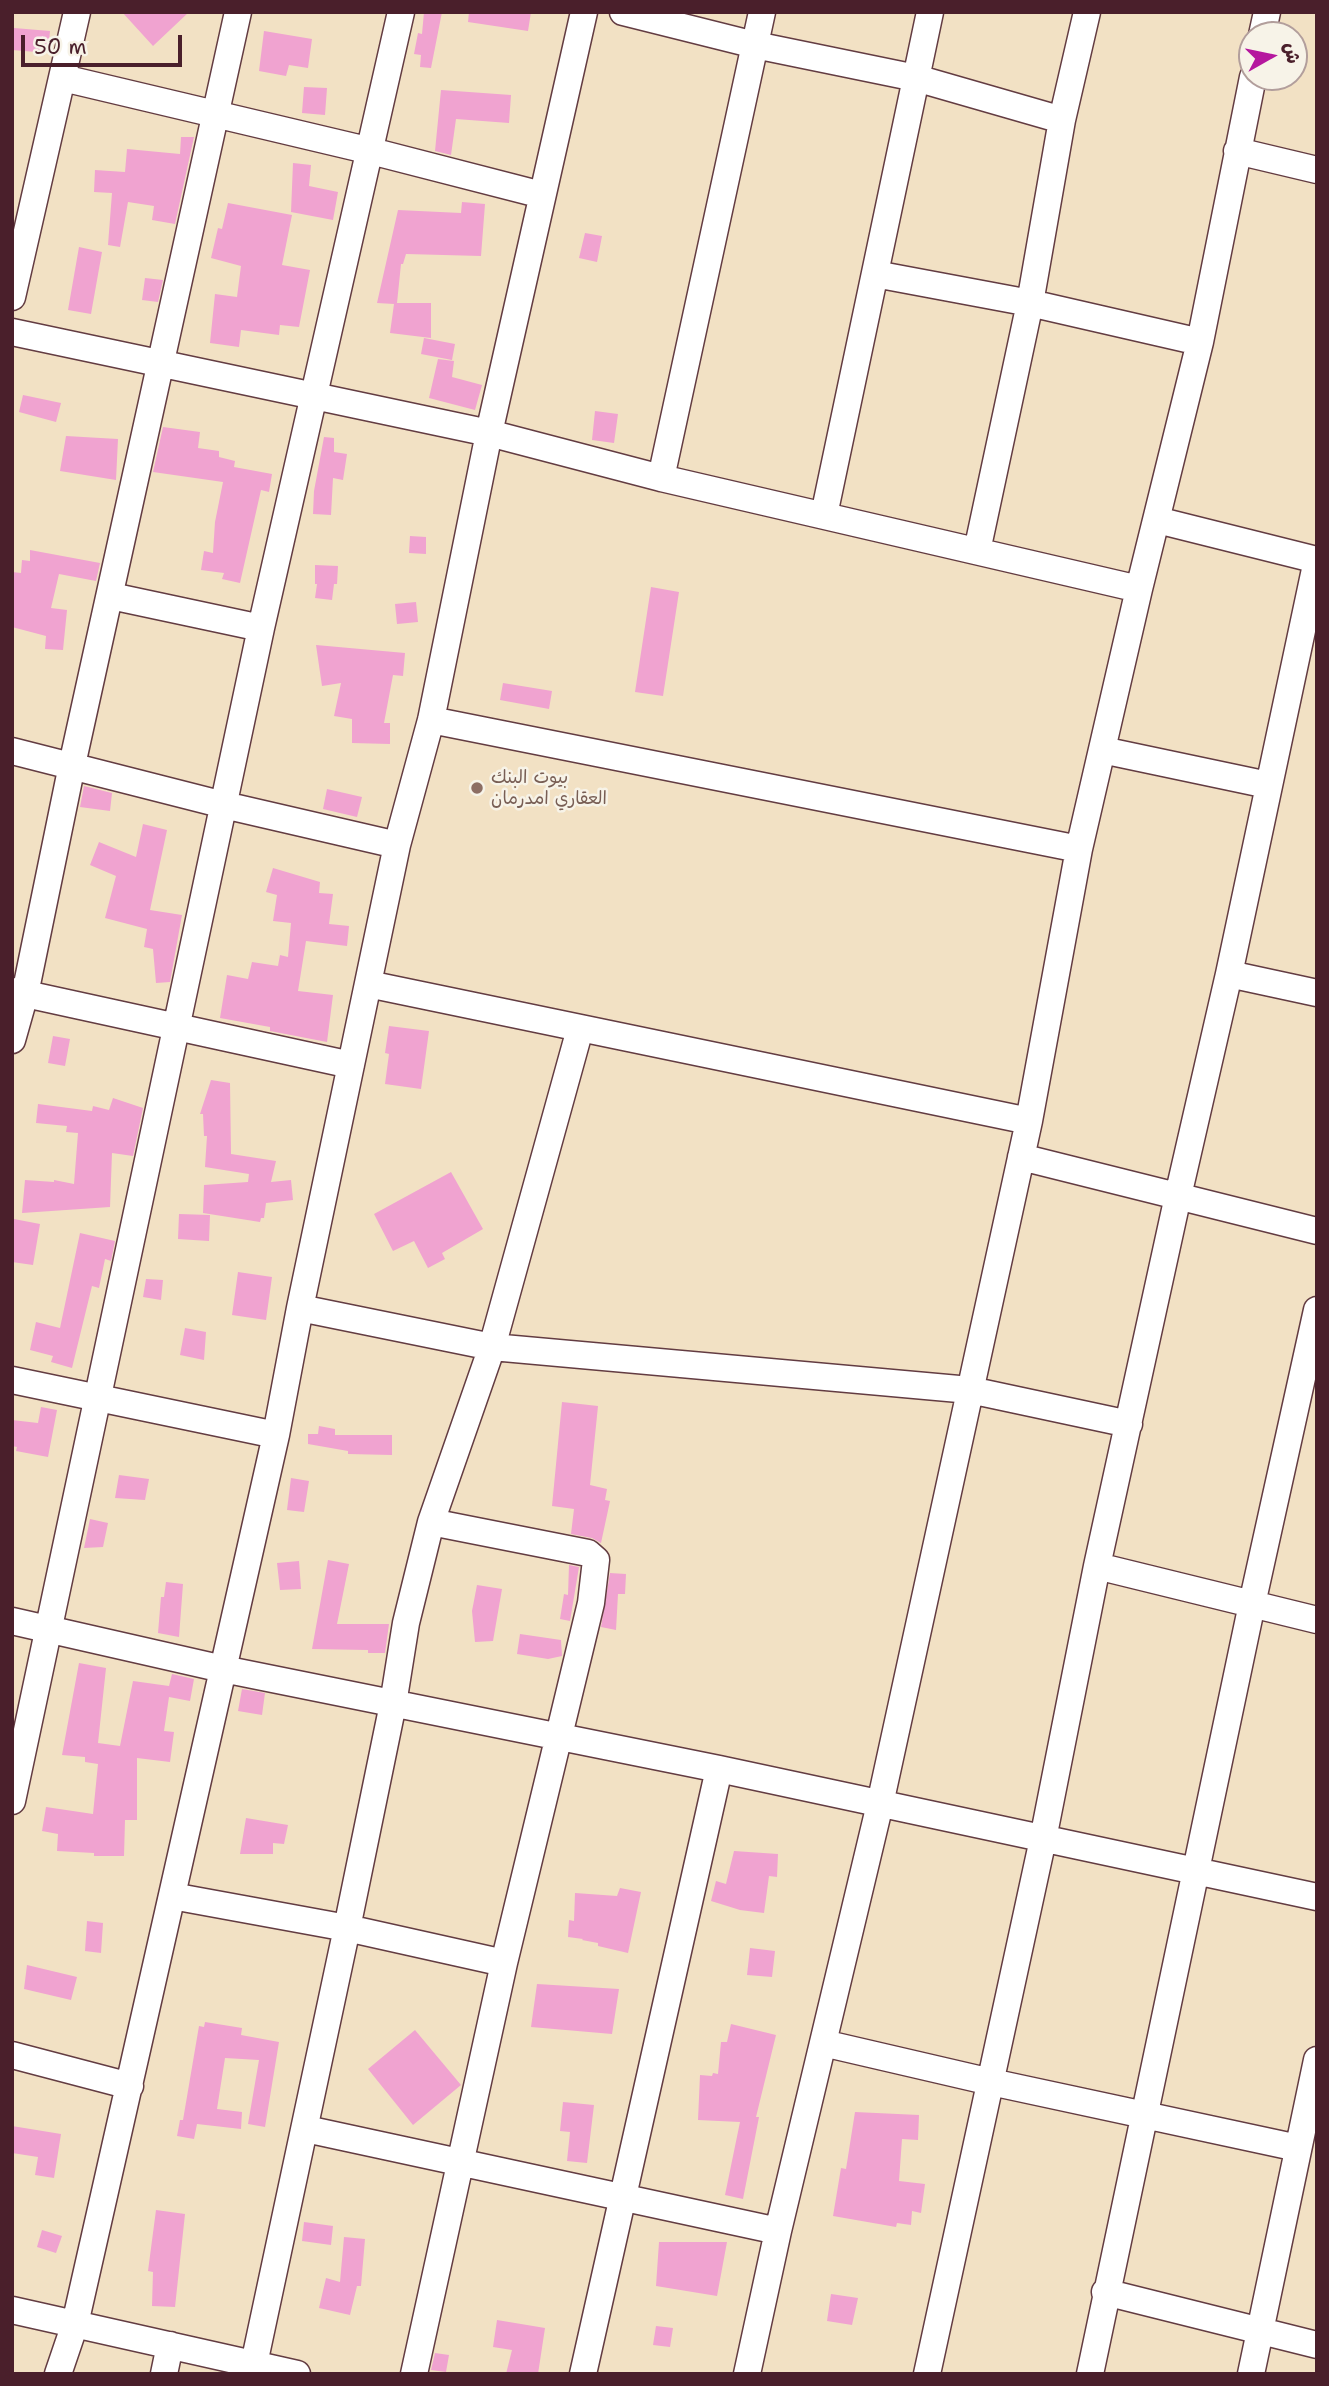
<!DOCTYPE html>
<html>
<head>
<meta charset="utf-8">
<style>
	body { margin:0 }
	#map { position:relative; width:1329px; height:2386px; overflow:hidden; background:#f2e1c4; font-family:"Shantell Sans","Playpen Sans Arabic",sans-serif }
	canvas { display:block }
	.frame { position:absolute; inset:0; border:14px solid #4a1f2b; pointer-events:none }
	.north { position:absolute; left:1238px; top:21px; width:70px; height:70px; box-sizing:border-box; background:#f7f3e8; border:2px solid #b29e9c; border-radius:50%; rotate:81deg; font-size:19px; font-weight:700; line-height:28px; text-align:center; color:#4a1f2b }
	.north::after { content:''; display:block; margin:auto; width:24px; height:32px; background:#b5179e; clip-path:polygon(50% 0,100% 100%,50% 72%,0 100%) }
	.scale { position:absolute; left:21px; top:35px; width:161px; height:32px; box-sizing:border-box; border:4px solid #4a1f2b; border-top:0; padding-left:9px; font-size:21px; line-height:24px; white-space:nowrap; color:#4a1f2b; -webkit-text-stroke:5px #f7f3e8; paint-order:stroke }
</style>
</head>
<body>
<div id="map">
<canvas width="1329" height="2386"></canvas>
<div class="frame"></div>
<div class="north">ش</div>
<div class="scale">50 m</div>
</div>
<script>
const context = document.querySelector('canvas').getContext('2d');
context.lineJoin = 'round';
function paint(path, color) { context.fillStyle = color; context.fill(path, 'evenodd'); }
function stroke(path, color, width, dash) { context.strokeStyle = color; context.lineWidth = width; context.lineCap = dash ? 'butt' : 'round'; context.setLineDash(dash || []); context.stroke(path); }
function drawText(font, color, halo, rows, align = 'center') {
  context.font = font + ' "Shantell Sans","Playpen Sans Arabic",sans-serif'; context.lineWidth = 5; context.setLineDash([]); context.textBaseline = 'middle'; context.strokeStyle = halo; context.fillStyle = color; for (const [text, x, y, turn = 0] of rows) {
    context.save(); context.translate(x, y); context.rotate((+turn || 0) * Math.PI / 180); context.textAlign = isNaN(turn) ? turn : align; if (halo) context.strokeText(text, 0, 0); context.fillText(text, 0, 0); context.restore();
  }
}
paint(new Path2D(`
	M122,12H189L153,46Z
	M424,12H442L431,68L420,67L421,55L414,54L418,33L422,34Z
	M469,12H531L528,31L468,22Z
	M14,28L50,31L48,53L12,50Z
	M264,31L312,39L308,68L289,65L286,76L259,71Z
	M304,87L327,88L325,115L302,113Z
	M441,90L511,95L509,123L456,119L451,155L435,151Z
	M181,137H194L175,224L152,220L154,206L128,202L120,247L108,245L112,193L94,192L95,170L125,172L127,149L180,154Z
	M293,163L311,165L309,186L338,192L333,220L291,212Z
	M462,202L485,204L481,256L406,254L403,264H401L397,303H431V338L390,333L394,304L377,303L398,210L461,213Z
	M228,203L292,215L282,265L310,270L299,327L280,325L279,335L241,330L239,347L210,343L215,294L237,297L241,266L211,258L218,228L222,229Z
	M585,233L602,236L597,262L579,258Z
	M79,247L102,252L91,314L68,310Z
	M145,278L163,280L158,302L142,300Z
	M424,338L455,344L452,360L421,354Z
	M438,359L454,361L452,377L482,385L475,410L429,398Z
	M23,395L61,403L56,422L19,412Z
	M595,411L618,414L614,443L592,440Z
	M163,427L200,432L198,448L219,451V457L235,461L234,467L272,474L269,492L261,490L240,583L222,579L224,573L201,570L204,551L213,553L215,522L223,482L153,472Z
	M66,436L118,439L116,480L60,471Z
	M324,437L334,438V452L347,454L343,480L333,478L331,515L313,514L314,491Z
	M410,536L426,537V554L409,553Z
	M30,550L100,563L96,581L59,574L51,608L67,610L63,650L45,649L46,636L12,627V572L21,573L22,560L30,561Z
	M315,565L338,566L337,584H334L332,600L315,598L317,584H315Z
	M651,587L679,592L663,696L635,692Z
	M416,602L418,622L397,624L395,604Z
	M316,645L405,653L403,676L393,675L384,723H390V744L352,743V719L334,716L341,683L322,686Z
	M503,683L552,691L549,709L500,700Z
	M84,786L112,793L110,811L80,807Z
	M327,789L362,797L357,817L323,809Z
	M143,824L167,830L150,910L182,915L170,982L156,983L153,949L144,947L147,929L105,918L116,876L90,865L99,842L136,857Z
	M273,868L320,882L319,893L333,894L329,924L349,926L347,946L306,941L298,991L333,995L327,1042L270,1031V1027L220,1018L227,975L248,979L252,962L278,966L280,955L288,957L291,923L273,921L277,895L266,892Z
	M389,1026L429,1031L421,1089L385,1084L389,1054L385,1053Z
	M53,1036L70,1039L65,1066L48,1063Z
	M211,1080L230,1083L231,1154L276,1161L271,1182L291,1180L293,1200L266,1203L264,1218H261L260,1222L203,1213L204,1185L248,1182L249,1174L205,1167L207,1136H204L203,1114H200Z
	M113,1098L143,1108L133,1156L112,1153L110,1207L22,1213L25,1180L54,1182V1180L74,1184L78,1133L66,1132L67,1126L36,1123L38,1104L92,1111L93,1106L109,1110Z
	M451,1172L483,1229L442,1253L445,1259L428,1268L414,1241L393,1251L374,1214Z
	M179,1214L210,1215L209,1241L178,1239Z
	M14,1219L40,1224L33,1265L12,1262Z
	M80,1233L115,1241L111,1261L105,1259L99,1288L92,1286L72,1368L51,1362L53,1356L30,1350L36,1322L60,1328Z
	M238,1272L272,1277L266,1320L232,1315Z
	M146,1279L163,1280L161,1300L143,1297Z
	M185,1328L206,1332L204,1360L180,1355Z
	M562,1402L598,1406L590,1485L607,1489L605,1500L610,1501L601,1543L592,1538L571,1534L574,1509L552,1506Z
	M41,1407L57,1410L48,1457L16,1451L17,1447L12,1446V1420L38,1423Z
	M319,1426L335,1429V1435H392V1455L348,1454V1451L308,1444V1434H318Z
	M119,1475L149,1479L145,1500L115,1498Z
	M291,1478L309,1481L304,1512L287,1510Z
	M90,1519L108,1523L103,1547L84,1548Z
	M328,1560L349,1564L337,1624H389L385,1653H368V1650L312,1649Z
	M299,1561L301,1589L280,1590L277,1563Z
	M569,1565L579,1567L570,1621L560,1619L564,1594L568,1595Z
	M610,1573L626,1574L625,1594H618L616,1630L601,1627Z
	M166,1582L183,1584L179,1637L158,1633L161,1597H164Z
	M477,1585L502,1589L493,1641L475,1642L472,1611Z
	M520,1634L561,1640L562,1656L548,1659L517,1654Z
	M79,1663L106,1668L98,1743L120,1746L133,1681L169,1686L172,1674L194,1679L190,1701L169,1697L164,1731L174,1732L170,1762L137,1758V1820H125L124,1856H94V1853L57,1851L58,1834L42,1831L46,1807L93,1814L98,1764L85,1762V1757L62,1755Z
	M242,1689L265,1693L262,1715L238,1711Z
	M246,1818L288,1825L284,1844L273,1843V1854H240Z
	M734,1851L778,1854L777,1877L769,1876L764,1913L740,1910L711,1901L716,1881L726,1884Z
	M620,1888L641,1892L628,1953L598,1946V1943L582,1940L583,1939L568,1937L569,1920L574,1921L575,1893L617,1896Z
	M87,1921L103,1923L101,1953L85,1951Z
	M750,1948L775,1951L772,1977L747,1975Z
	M27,1965L77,1977L71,2000L24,1989Z
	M537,1984L619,1989L612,2034L531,2027Z
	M205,2022L242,2028L241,2035L279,2042L265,2127L248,2124L259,2060L225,2058L217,2109L242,2112L241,2129L197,2124L194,2139L177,2136L180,2120H183L199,2026L204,2027Z
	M731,2024L776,2035L756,2117H759L743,2199L725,2195L740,2122L698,2120L700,2075L712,2076L713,2073L718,2074L721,2042H727Z
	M415,2030L461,2085L413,2125L368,2069Z
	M563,2102L594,2105L587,2163L567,2161L570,2132L560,2131Z
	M855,2112L919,2115L918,2140L902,2139L899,2181L925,2184L921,2213L912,2211L911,2225L897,2223L896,2227L833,2216L841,2168L846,2169Z
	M12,2126L61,2134L54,2178L35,2175L38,2157L12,2153Z
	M156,2210L185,2214L175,2307L152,2306L153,2272L148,2271Z
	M304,2222L333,2226L331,2245L302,2241Z
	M42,2230L62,2236L56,2253L37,2247Z
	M344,2237L365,2239L361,2286H357L350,2315L319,2308L326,2278L340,2282Z
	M659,2242H727L717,2296L656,2286Z
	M831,2294L858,2298L852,2325L827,2321Z
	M497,2320L545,2328L538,2374H506L512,2350L493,2347Z
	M656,2326L673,2328L670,2347L653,2345Z
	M435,2353L449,2355L446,2372L431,2370Z`), '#f0a3d0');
const minor = new Path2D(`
	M623,12L755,45L916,78L1062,120
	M1262,35L1267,12
	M63,78L371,151L542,195
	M1237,151L1317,170
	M875,274L1030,303L1200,342
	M12,297L77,12
	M12,332L489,433L661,478L1139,589
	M661,478L762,12
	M824,515L930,12
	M1157,520L1317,560
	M977,551L1030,303L1062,120L1087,12
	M111,596L261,628
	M431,720L1079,849
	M1102,750L1268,785
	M12,751L224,805L397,845
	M1229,974L1317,993
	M368,984L1029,1121
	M12,991L351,1065
	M12,1040L25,994L72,765L238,12
	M1021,1157L1317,1231
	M300,1308L492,1347L970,1390L1129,1424
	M12,1380L276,1435
	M1097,1566L1317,1620
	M12,1621L223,1669L719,1769L1317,1897
	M12,1801L261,628L401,12
	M172,1896L347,1928L504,1963
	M823,2043L991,2082L1298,2148
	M12,2055L130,2086
	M306,2129L778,2231
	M1105,2292L1317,2345
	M12,2310L297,2374
	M254,2364L347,1928L393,1704L406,1623L431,1522L492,1347L580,1029
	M58,2374L75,2324L276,1435L300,1308L397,845L431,720L489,433L584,12
	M164,2374L170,2345
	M414,2374L504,1963L591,1603L596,1560L588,1553L431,1522
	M583,2374L719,1769
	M747,2374L778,2231L880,1804L1029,1121L1079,849L1139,589L1200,342L1253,77
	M927,2374L1043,1839L1097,1566L1178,1196L1229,974L1317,560
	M1090,2374L1252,1604L1317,1310
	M1251,2374L1317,2060`);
stroke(minor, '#633c42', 29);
stroke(minor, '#fff', 26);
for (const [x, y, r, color] of [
	[477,788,7,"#8d6e63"]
]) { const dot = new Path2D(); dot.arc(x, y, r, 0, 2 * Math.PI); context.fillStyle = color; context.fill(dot); stroke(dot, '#f7f3e8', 2.5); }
drawText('18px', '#785e54', '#f7f3e8', [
	["بيوت البنك",491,778],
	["العقاري امدرمان",491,799]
], 'left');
</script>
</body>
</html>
